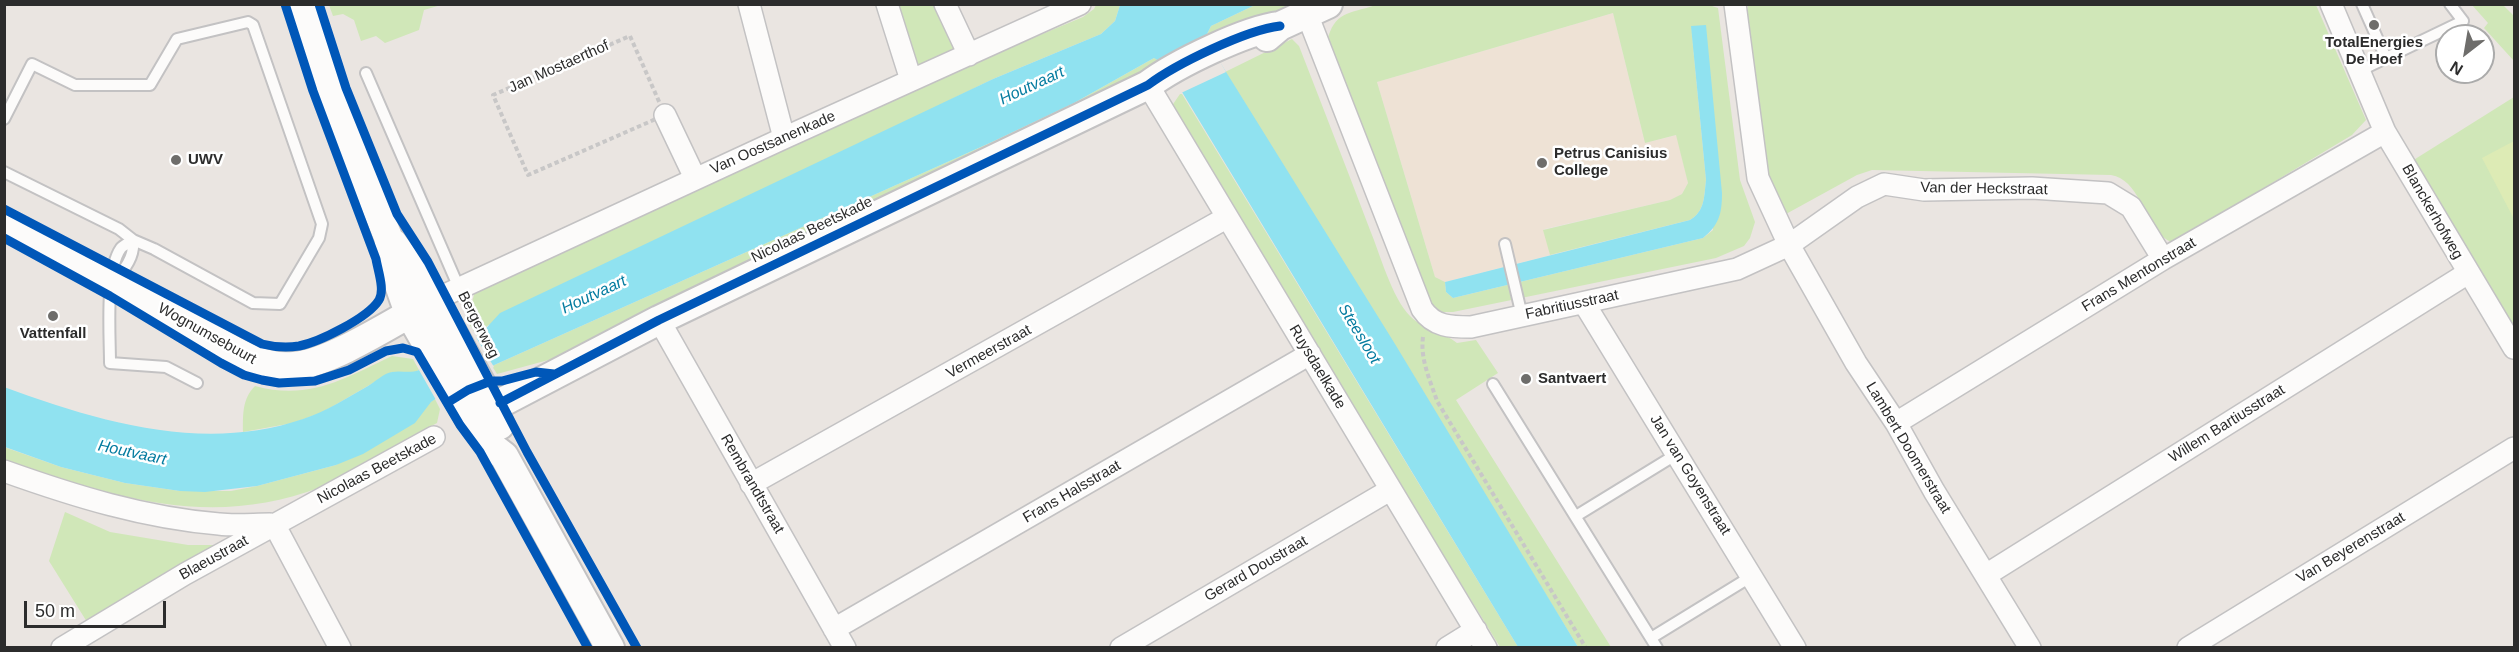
<!DOCTYPE html>
<html>
<head>
<meta charset="utf-8">
<style>
	body { margin:0 }
	#map { position:relative; width:2519px; height:652px; overflow:hidden; background:#eae5e1; font-family:Arial,sans-serif }
	canvas { display:block }
	.frame { position:absolute; inset:0; border:6px solid #2c2c2c; pointer-events:none }
	.north { position:absolute; left:2435px; top:24px; width:60px; height:60px; box-sizing:border-box; background:#fff; border:2px solid #ababab; border-radius:50%; rotate:211deg; font-size:16px; font-weight:700; line-height:24px; text-align:center; color:#2c2c2c }
	.north::after { content:''; display:block; margin:auto; width:21px; height:27px; background:#6e6d6b; clip-path:polygon(50% 0,100% 100%,50% 72%,0 100%) }
	.scale { position:absolute; left:24px; top:601px; width:142px; height:27px; box-sizing:border-box; border:3px solid #2c2c2c; border-top:0; padding-left:8px; font-size:18px; line-height:21px; white-space:nowrap; color:#2c2c2c; -webkit-text-stroke:4px #fff; paint-order:stroke }
</style>
</head>
<body>
<div id="map">
<canvas width="2519" height="652"></canvas>
<div class="frame"></div>
<div class="north">N</div>
<div class="scale">50 m</div>
</div>
<script>
const context = document.querySelector('canvas').getContext('2d');
context.lineJoin = 'round';
function paint(path, color) { context.fillStyle = color; context.fill(path, 'evenodd'); }
function stroke(path, color, width, dash) { context.strokeStyle = color; context.lineWidth = width; context.lineCap = dash ? 'butt' : 'round'; context.setLineDash(dash || []); context.stroke(path); }
function drawText(font, color, halo, rows, align = 'center') {
  context.font = font + ' Arial,sans-serif'; context.lineWidth = 5; context.setLineDash([]); context.textBaseline = 'middle'; context.strokeStyle = halo; context.fillStyle = color; for (const [text, x, y, turn = 0] of rows) {
    context.save(); context.translate(x, y); context.rotate((+turn || 0) * Math.PI / 180); context.textAlign = isNaN(turn) ? turn : align; if (halo) context.strokeText(text, 0, 0); context.fillText(text, 0, 0); context.restore();
  }
}
paint(new Path2D(`
	M1613,13L1645,143L1677,135L1688,183L1682,194L1670,200L1544,229L1550,255L1445,282L1435,277L1377,82Z`), '#eee2d5');
paint(new Path2D(`
	M1706,4L1718,8L1740,180L1755,222L1750,238L1744,246L1716,258L1453,312H1443L1428,306L1327,42C1334,11 1349,14 1376,5ZM1613,13L1645,143L1676,135L1688,183L1682,194L1670,200L1543,230L1550,255L1690,220C1705,211 1704,197 1706,180L1691,26L1713,230L1703,238L1453,298L1446,292L1445,282L1435,277L1377,82Z
	M329,5V4L441,5L424,10L419,30L385,43L376,36L361,41L354,20L343,14L333,16Z
	M897,5H936L957,49L918,66Z
	M1096,5H1120L1115,21L1101,34L993,79L487,326L478,337L467,321L475,291L980,60L1083,17L1094,9Z
	M1255,5H1308L1205,38L1211,26Z
	M1748,5H2316L2366,120L2352,135L2172,243C2169,241 2164,238 2161,235C2143,218 2139,180 2111,175L1872,170L1857,175L1786,214L1762,170L1746,19Z
	M2472,5H2503L2514,16V61L2484,28L2488,23Z
	M1292,39L1299,46C1323,108 1347,169 1370,230C1380,254 1392,298 1410,316C1424,330 1441,330 1457,343L1476,340L1498,373L1456,400L1611,647H1578L1225,72Z
	M1154,58L1159,60L1153,64L1155,69L1079,111L552,359L497,374L492,366L992,142L1074,103Z
	M1180,94H1182L1518,647H1500L1169,110Z
	M2514,97V328L2412,161Z
	M392,356L413,359L419,370L411,374L392,372L323,412L293,423L243,432C243,415 242,399 255,386C310,401 345,378 392,356Z
	M435,399L440,409L437,423C398,443 362,471 321,487C209,530 113,496 5,462L4,447L61,467L125,483L180,491H231L257,486L336,465Z
	M65,512L110,532L188,545H221L87,622L49,561Z`), '#d0e7b8');
paint(new Path2D(`
	M2514,141V219L2482,158Z`), '#ddebb5');
paint(new Path2D(`
	M1120,5H1255L1211,26L1205,38L1395,344L1578,647H1518L1182,92L1161,62L1154,58L1074,103L992,142L492,366L447,391L431,402L415,423L363,454L336,465L257,486L205,492L180,491L125,483L61,467L5,447L4,387C99,422 204,453 303,419C327,411 347,398 368,386C375,382 384,373 392,372C402,370 409,374 419,370L478,337L500,313L993,79L1101,34L1115,21Z
	M1706,25L1722,193C1722,214 1719,225 1703,238L1453,298L1446,292L1445,282L1690,220C1705,211 1704,197 1706,180L1691,26Z`), '#90e2f0');
paint(new Path2D(`
	M1206,37L1226,72L1181,93L1159,61Z
	M476,337L494,367L436,400L419,370Z`), '#eae5e1');
const lane = new Path2D(`
	M2362,4L2386,58
	M2359,71L2463,21L2450,4
	M366,73L459,288
	M4,119L32,64L75,85H150L177,39L248,22L253,25L322,224L319,238L280,304L253,303L154,249L133,240L119,229L4,172
	M133,240C129,243 124,245 121,248C105,270 110,335 110,363L166,367L197,383
	M1505,244L1522,316
	M113,281C125,270 135,257 133,240
	M1493,384L1657,648
	M1576,516L1677,454
	M1651,638L1752,576`);
const street = new Path2D(`
	M749,4L784,138
	M887,4L911,80
	M945,4L969,55
	M1735,4L1758,178L1789,245L1856,363L1896,423L1934,491L2030,648
	M2331,4L2385,132L2514,348
	M1307,14L1422,309C1434,327 1451,327 1471,327L1737,269L1789,245L1857,197L1884,184L1924,190L2032,188L2108,193L2131,207L2163,259
	M1148,85L1486,648
	M665,115L695,178
	M434,300L784,138L1080,4
	M1584,303L1795,648
	M659,320L845,648
	M1896,423L2163,259L2385,132
	M4,471C74,496 145,518 219,524C236,526 254,524 270,524
	M751,484L1226,218
	M274,524L340,648
	M1986,575L2468,273
	M834,629L1310,354
	M62,648L185,574L434,437
	M1121,648L1390,490
	M1447,648L1476,630
	M2188,648L2514,448`);
const secondary = new Path2D(`
	M300,4L335,107L388,237L392,265L409,313L470,419L491,446L504,456L610,648
	M1267,37L1280,26L1328,4
	M4,225C63,254 121,286 178,317C214,337 252,370 294,366C332,363 398,319 434,300
	M393,243L434,300L481,384L500,425
	M470,419L659,320L1148,85C1176,64 1246,30 1280,26`);
stroke(lane, '#c3c2c3', 14);
stroke(street, '#c3c2c3', 24);
stroke(secondary, '#c3c2c3', 32);
stroke(new Path2D(`
	M630,36L665,115L528,175L493,95Z
	M1423,337C1420,359 1430,380 1437,401L1586,648`), '#c8c7c7', 4, [4.5, 3]);
stroke(lane, '#fcfbfa', 10);
stroke(street, '#fcfbfa', 21);
stroke(secondary, '#fcfbfa', 28);
stroke(new Path2D(`
	M319,4L346,88L397,214L428,262L527,452L637,648
	M4,209L262,344C274,347 286,348 299,346C319,342 368,318 379,300C385,290 378,271 376,259L313,91L285,4
	M4,238L110,296L221,363L244,375L262,380L279,383L315,381L349,370L386,351L403,348L417,352L460,425L480,452L588,648
	M447,403L468,390L491,381H502L536,372L554,374
	M500,403L659,320L1148,85C1176,64 1246,30 1280,26`), '#0057b8', 9);
for (const [x, y, r, color] of [
	[2374,25,6,"#6e6d6b"],
	[176,160,6,"#6e6d6b"],
	[1542,163,6,"#6e6d6b"],
	[53,316,6,"#6e6d6b"],
	[1526,379,6,"#6e6d6b"]
]) { const dot = new Path2D(); dot.arc(x, y, r, 0, 2 * Math.PI); context.fillStyle = color; context.fill(dot); stroke(dot, '#fff', 2); }
drawText('bold 15px', '#2c2c2c', '#fff', [
	["TotalEnergies",2374,43,"center"],
	["De Hoef",2374,60,"center"],
	["Petrus Canisius",1554,154],
	["College",1554,171],
	["UWV",188,160],
	["Vattenfall",53,334,"center"],
	["Santvaert",1538,379]
], 'left');
drawText('15px', '#2c2c2c', '#fff', [
	["Jan Mostaerthof",559,67,-24],
	["Van Oostsanenkade",773,143,-24],
	["Van der Heckstraat",1984,189,1],
	["Blanckerhofweg",2432,212,60],
	["Nicolaas Beetskade",812,230,-26],
	["Frans Mentonstraat",2139,275,-31],
	["Fabritiusstraat",1572,305,-12],
	["Bergerweg",478,325,63],
	["Wognumsebuurt",207,334,29],
	["Vermeerstraat",989,352,-29],
	["Ruysdaelkade",1317,367,59],
	["Willem Bartiusstraat",2227,424,-32],
	["Lambert Doomerstraat",1908,448,59],
	["Nicolaas Beetskade",377,469,-28],
	["Jan van Goyenstraat",1690,475,58],
	["Rembrandtstraat",752,484,60],
	["Frans Halsstraat",1072,492,-30],
	["Van Beyerenstraat",2351,548,-31],
	["Blaeustraat",214,558,-29],
	["Gerard Doustraat",1256,569,-30]
]);
drawText('italic 16px', '#057ca0', '#fff', [
	["Houtvaart",1032,86,-25],
	["Houtvaart",594,295,-25],
	["Steesloot",1359,334,59],
	["Houtvaart",132,453,12]
]);
</script>
</body>
</html>
